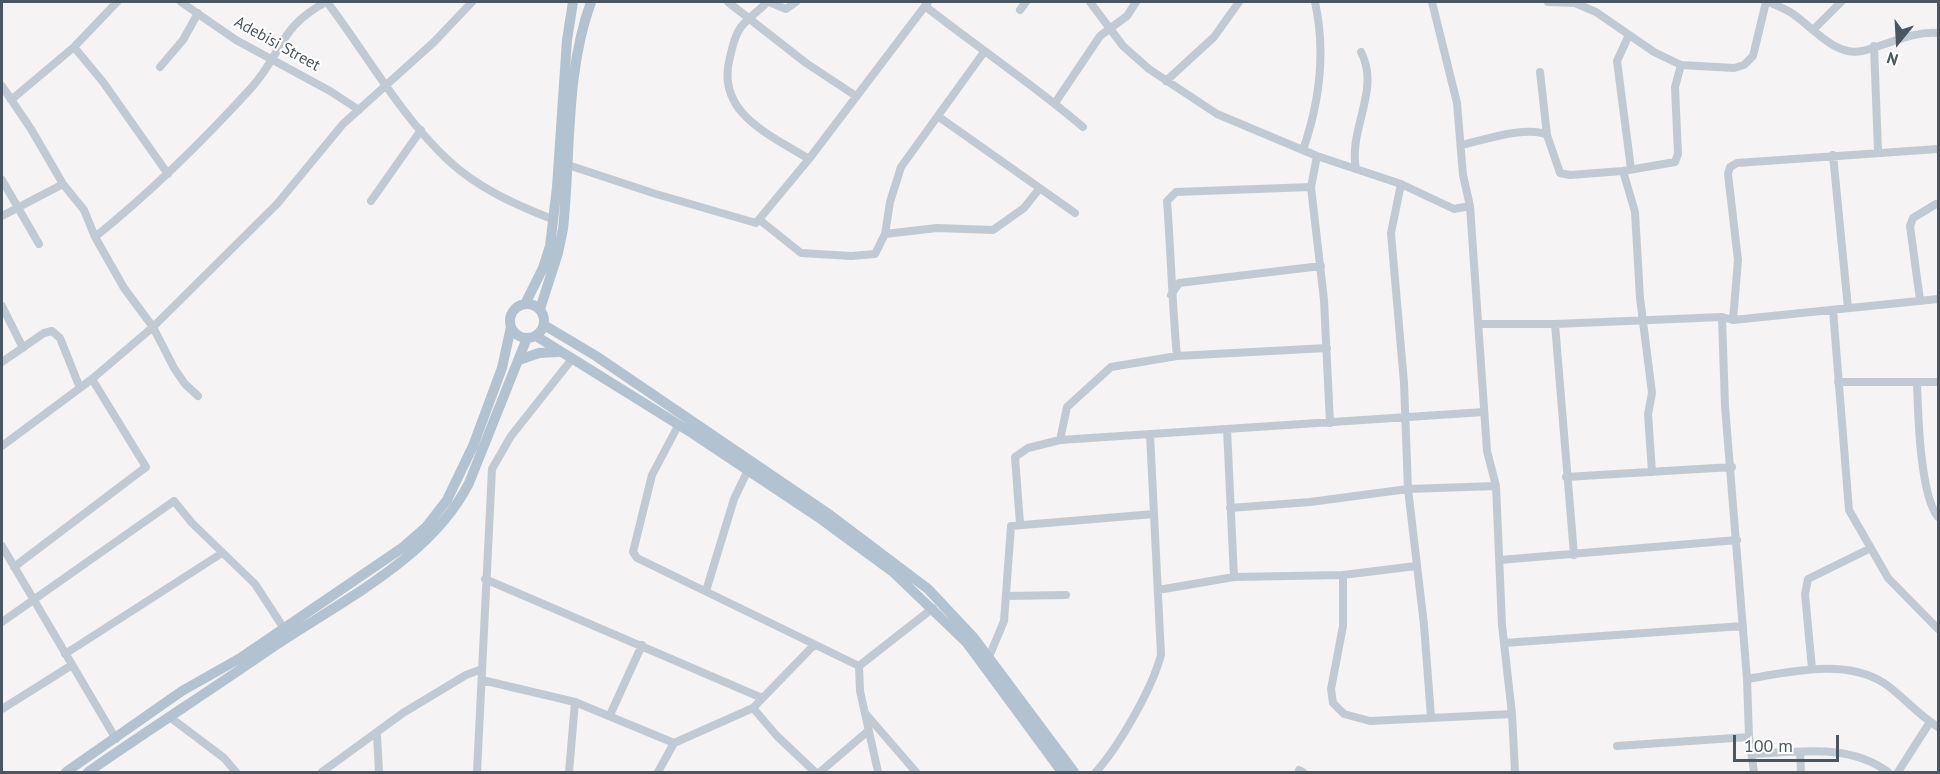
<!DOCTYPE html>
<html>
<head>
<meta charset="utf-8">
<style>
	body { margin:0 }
	#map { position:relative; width:1940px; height:774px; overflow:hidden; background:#f5f3f3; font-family:"PT Sans",sans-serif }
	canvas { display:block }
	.frame { position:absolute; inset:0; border:3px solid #4a5661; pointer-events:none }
	.north { position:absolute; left:1868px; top:12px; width:60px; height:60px; -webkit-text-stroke:4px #fff; paint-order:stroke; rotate:198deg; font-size:16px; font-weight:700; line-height:24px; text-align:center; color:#4a5661 }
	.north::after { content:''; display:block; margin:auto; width:21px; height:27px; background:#4a5661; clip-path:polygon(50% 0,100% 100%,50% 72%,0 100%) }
	.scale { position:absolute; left:1733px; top:735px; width:106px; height:27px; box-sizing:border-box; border:3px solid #4a5661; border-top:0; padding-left:8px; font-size:18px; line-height:21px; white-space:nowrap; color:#4a5661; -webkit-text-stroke:4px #fff; paint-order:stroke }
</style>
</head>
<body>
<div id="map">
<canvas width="1940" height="774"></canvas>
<div class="frame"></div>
<div class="north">N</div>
<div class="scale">100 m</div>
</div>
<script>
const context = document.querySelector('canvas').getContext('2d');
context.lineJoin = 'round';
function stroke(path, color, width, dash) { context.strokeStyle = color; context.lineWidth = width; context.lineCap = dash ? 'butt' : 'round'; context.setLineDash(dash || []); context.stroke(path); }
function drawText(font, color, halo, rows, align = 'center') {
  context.font = font + ' "PT Sans",sans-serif'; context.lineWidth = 4.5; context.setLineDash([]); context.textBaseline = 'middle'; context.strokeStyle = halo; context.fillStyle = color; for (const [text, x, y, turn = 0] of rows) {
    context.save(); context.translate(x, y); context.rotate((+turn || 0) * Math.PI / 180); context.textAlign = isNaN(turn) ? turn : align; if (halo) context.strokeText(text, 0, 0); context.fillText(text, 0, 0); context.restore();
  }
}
stroke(new Path2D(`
	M181,2L236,40L330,91L359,110
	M327,2C366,53 401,117 449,161C478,188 516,205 552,219
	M728,2L806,63L856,96
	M767,2C760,10 748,18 741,27C734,36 733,46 730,57C715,113 769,134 809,159
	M769,2L786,9L796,2
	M1090,2L1123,46L1149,69L1217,114L1317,156L1401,184L1454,209L1470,206
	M1432,2L1457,103L1463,175L1470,206L1487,451L1496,486L1502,625L1512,714L1515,772
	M1548,2L1575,3L1596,12L1654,52L1681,65L1734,68L1744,65L1753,56L1766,2
	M1769,2C1776,5 1783,8 1790,12C1810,24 1834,57 1862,51C1888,45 1911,31 1938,33
	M925,6C977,47 1033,84 1083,127
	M1020,10L1026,2
	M1813,30L1841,2
	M1629,35L1617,61L1631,169
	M1874,46L1878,151
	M74,47L103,82L168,174
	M160,67L183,40L198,13
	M1540,72L1547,135
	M1166,81L1214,37L1239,2
	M2,86L31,129L63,184L84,210L95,237L124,288L153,327L174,368L185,384L198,396
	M11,100L74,47L117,2
	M1055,103L1100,36L1127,16L1136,2
	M939,117L1075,213
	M1462,145C1483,140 1529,125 1547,135L1560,173L1570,175L1623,171L1635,212L1640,298L1652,393L1648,414L1652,472
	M1303,150C1320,101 1326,52 1315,2
	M1833,155L1848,308
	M1317,156L1311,187L1324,300L1330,423
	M568,165L656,194L756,223L809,159L928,2
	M1356,169C1348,129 1381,90 1361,52
	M1623,171L1675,162L1678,154L1675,87L1681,65
	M2,180L39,244
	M1401,184L1391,233L1404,383L1408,489L1424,625L1431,717
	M371,201L421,130
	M2,216L63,184
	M761,221L801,253L851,256L875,254L885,234L890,202L901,167L984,52
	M885,234L937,228L993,230L1024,208L1039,189
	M95,237C152,191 203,141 252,87C283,52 279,27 326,2
	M1171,295L1179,283L1321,266
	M1920,300L1910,226L1913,218L1936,204
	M2,306L23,348
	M1833,310L1849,510L1888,578L1938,629
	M1722,317L1725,406L1747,679L1749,737L1754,772
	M1733,320L1738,260L1728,174L1730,167L1737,163L1938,149
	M1479,324H1555L1722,317L1733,320L1938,299
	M1555,324L1574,555
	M1177,356C1172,304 1171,253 1167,201L1176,192L1311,187
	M2,362L44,333L52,331L60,338L80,388
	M1838,382H1938
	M1917,383C1918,413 1920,495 1938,517
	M679,424L652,475L633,552L637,558L859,666
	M1227,429L1234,577
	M1060,440L1067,407L1111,367L1177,356L1327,348
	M2,446L92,379L153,327L277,204L343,124L434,42L472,2
	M1566,477L1732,467
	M1230,508L1310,502L1408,489L1496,486
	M1020,524L1015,457L1028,448L1060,440L1484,412
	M2,546L116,739
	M1500,560L1737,540
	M14,567L146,467L92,379
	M1343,575V626L1331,689L1333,703L1344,714L1370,721L1512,714
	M485,579L762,698
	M1158,590L1234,577L1343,575L1416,566
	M706,591L734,499L748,470
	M1007,596L1066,595
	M2,622L174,501L192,523L255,584L283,627
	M1504,643L1743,626
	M65,654L222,553
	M989,657L1004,621L1011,526L1154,514
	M1812,669L1805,594L1808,579L1869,549
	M1747,679C1790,672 1845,658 1884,683C1903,696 1918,715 1938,727
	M482,680L575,702L674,743
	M753,708L777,736L815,772
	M2,709L72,665
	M865,713L916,772
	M610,715L642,645
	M171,718L224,758L236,772
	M377,735L379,772
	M1617,746L1749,737
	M1800,752L1801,772
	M1753,754C1798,752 1850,743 1888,772
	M1299,770L1303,772
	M322,772L403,713L466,675L482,669
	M477,772L492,469L511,436L572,359
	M569,772L575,702
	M658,772L674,743L753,708L814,645
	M820,772L868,731
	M878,772L860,691L859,666L933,608
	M1096,772C1119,746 1152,689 1161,655L1150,434
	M1898,772L1930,722`), '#c1cad2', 8);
stroke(new Path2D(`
	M525,304L543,268L550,246L557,187L567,40L573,2
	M510 321a17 17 0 1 1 34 0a17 17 0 1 1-34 0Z
	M540,309L558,253L563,229C571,154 565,73 591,2
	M544,325L596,356L830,515L928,589L974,638L1074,772
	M536,336L692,433L818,517L893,572L967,643L1062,772
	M519,360L539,353L558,352
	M66,772L182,691L242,657L402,548L426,527L447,500L473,446L502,368L511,327
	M88,772C150,729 214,688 276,645C343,600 432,557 469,483L527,338`), '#b3c2d1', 10);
drawText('16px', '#4a5661', '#fff', [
	["Adebisi Street",277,44,29]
]);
</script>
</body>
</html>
